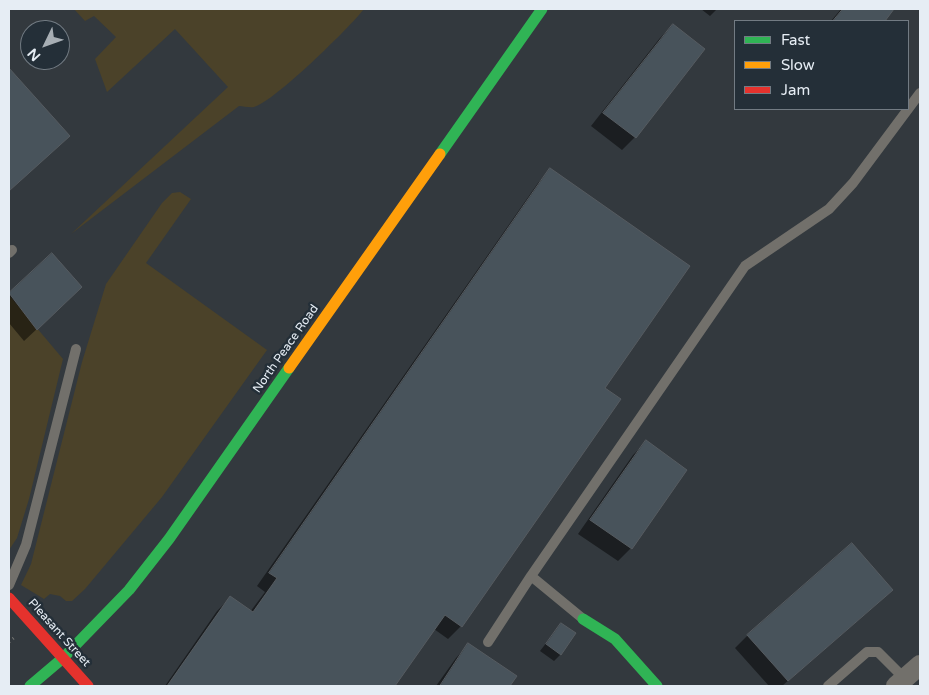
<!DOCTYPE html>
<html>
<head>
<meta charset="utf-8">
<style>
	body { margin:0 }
	#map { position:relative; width:929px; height:695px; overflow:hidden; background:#33393e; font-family:"Varela Round",sans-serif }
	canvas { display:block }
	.frame { position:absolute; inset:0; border:10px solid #e6edf4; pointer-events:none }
	.legend { position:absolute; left:734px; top:20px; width:175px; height:90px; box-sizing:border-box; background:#242f38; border:1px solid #727b83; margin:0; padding:6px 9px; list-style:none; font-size:15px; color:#e6edf4 }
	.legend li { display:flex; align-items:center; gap:10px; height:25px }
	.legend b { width:25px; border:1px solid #727b83 }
	.north { position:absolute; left:20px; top:20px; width:50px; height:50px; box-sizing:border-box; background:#242f38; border:1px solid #727b83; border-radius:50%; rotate:228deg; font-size:14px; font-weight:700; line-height:20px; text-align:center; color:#e6edf4 }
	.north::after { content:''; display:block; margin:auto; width:18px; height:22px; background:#a7aeb4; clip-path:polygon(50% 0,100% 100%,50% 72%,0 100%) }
</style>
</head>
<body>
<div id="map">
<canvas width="929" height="695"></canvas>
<div class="frame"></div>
<ul class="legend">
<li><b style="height:6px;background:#30b455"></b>Fast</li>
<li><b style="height:6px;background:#ff9f0a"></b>Slow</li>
<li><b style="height:6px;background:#e5322d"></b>Jam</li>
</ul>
<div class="north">N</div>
</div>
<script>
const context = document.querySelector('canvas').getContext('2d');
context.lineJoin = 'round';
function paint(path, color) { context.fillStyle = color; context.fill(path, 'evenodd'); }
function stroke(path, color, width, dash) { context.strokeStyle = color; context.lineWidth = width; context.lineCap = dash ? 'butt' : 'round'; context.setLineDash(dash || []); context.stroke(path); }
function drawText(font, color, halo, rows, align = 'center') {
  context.font = font + ' "Varela Round",sans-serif'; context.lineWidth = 5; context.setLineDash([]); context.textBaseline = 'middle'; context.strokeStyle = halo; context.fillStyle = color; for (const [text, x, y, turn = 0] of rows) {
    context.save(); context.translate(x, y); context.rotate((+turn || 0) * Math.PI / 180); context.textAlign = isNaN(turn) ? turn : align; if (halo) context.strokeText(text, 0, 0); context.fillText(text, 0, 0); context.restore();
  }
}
paint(new Path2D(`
	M74,9H364C350,27 274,102 254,107C250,108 243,106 239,106L71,234L228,87L175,29L107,92L95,59L116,37L94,16L85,21Z
	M180,192L191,199L146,263L267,350L162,497L85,589L72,601H66L60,596L50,594L44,599L21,585L31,564L82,362L106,284L162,203L172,193Z
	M9,295L63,359L29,499L17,538L9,550Z`), '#4b4229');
paint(new Path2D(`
	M701,9H717L710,16Z
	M841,9H893L883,21H831Z
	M673,25L635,137L622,150L591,126L660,38Z
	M9,70L68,136L9,191Z
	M551,170L603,388L619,399L461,626L448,639L434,629L394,686H165L217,611L230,598L250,612L265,592L257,586L538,183Z
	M52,255L68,300L24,341L9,323V295Z
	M646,442L686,470L631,548L618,561L578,534L633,455Z
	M878,603L782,686H769L735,648L748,635Z
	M561,624V654L554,661L540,651Z
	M468,645L515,676L509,686H436L456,658Z`), '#0007');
const building = new Path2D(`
	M843,9H894L885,21H833Z
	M673,24L705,49L636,138L603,113Z
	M9,68L70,136L9,191Z
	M550,168L690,266L605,388L621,399L462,627L445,615L395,686H167L230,596L253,612L277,578L269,573Z
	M52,253L82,287L37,330L9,293Z
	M646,440L687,470L632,549L590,520Z
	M852,543L893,590L788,681L747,635Z
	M561,623L576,633L561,655L546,644Z
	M468,643L517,676L510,686H440Z`);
paint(building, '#48535b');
stroke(building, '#565b60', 1);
stroke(new Path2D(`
	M9,642L16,636`), '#757674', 3, [1, 4]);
stroke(new Path2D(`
	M9,253L12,250
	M531,576L582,618
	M9,585L26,545L76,349
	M488,642L531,576L745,266L829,209L853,183L920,93
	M828,686L867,652H878L905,679`), '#72706b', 10);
stroke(new Path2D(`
	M896,686L920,665`), '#72706b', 20);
stroke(new Path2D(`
	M440,154L542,9
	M583,619L615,639L657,686
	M30,686L63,658L129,590L169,539L289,368`), '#30b455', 11);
stroke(new Path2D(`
	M289,368L440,154`), '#ff9f0a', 11);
stroke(new Path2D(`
	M9,598L88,686`), '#e5322d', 11);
drawText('12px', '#e6edf4', '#242f38', [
	["North Peace Road",286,349,-55],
	["Pleasant Street",59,633,48]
]);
</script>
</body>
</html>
